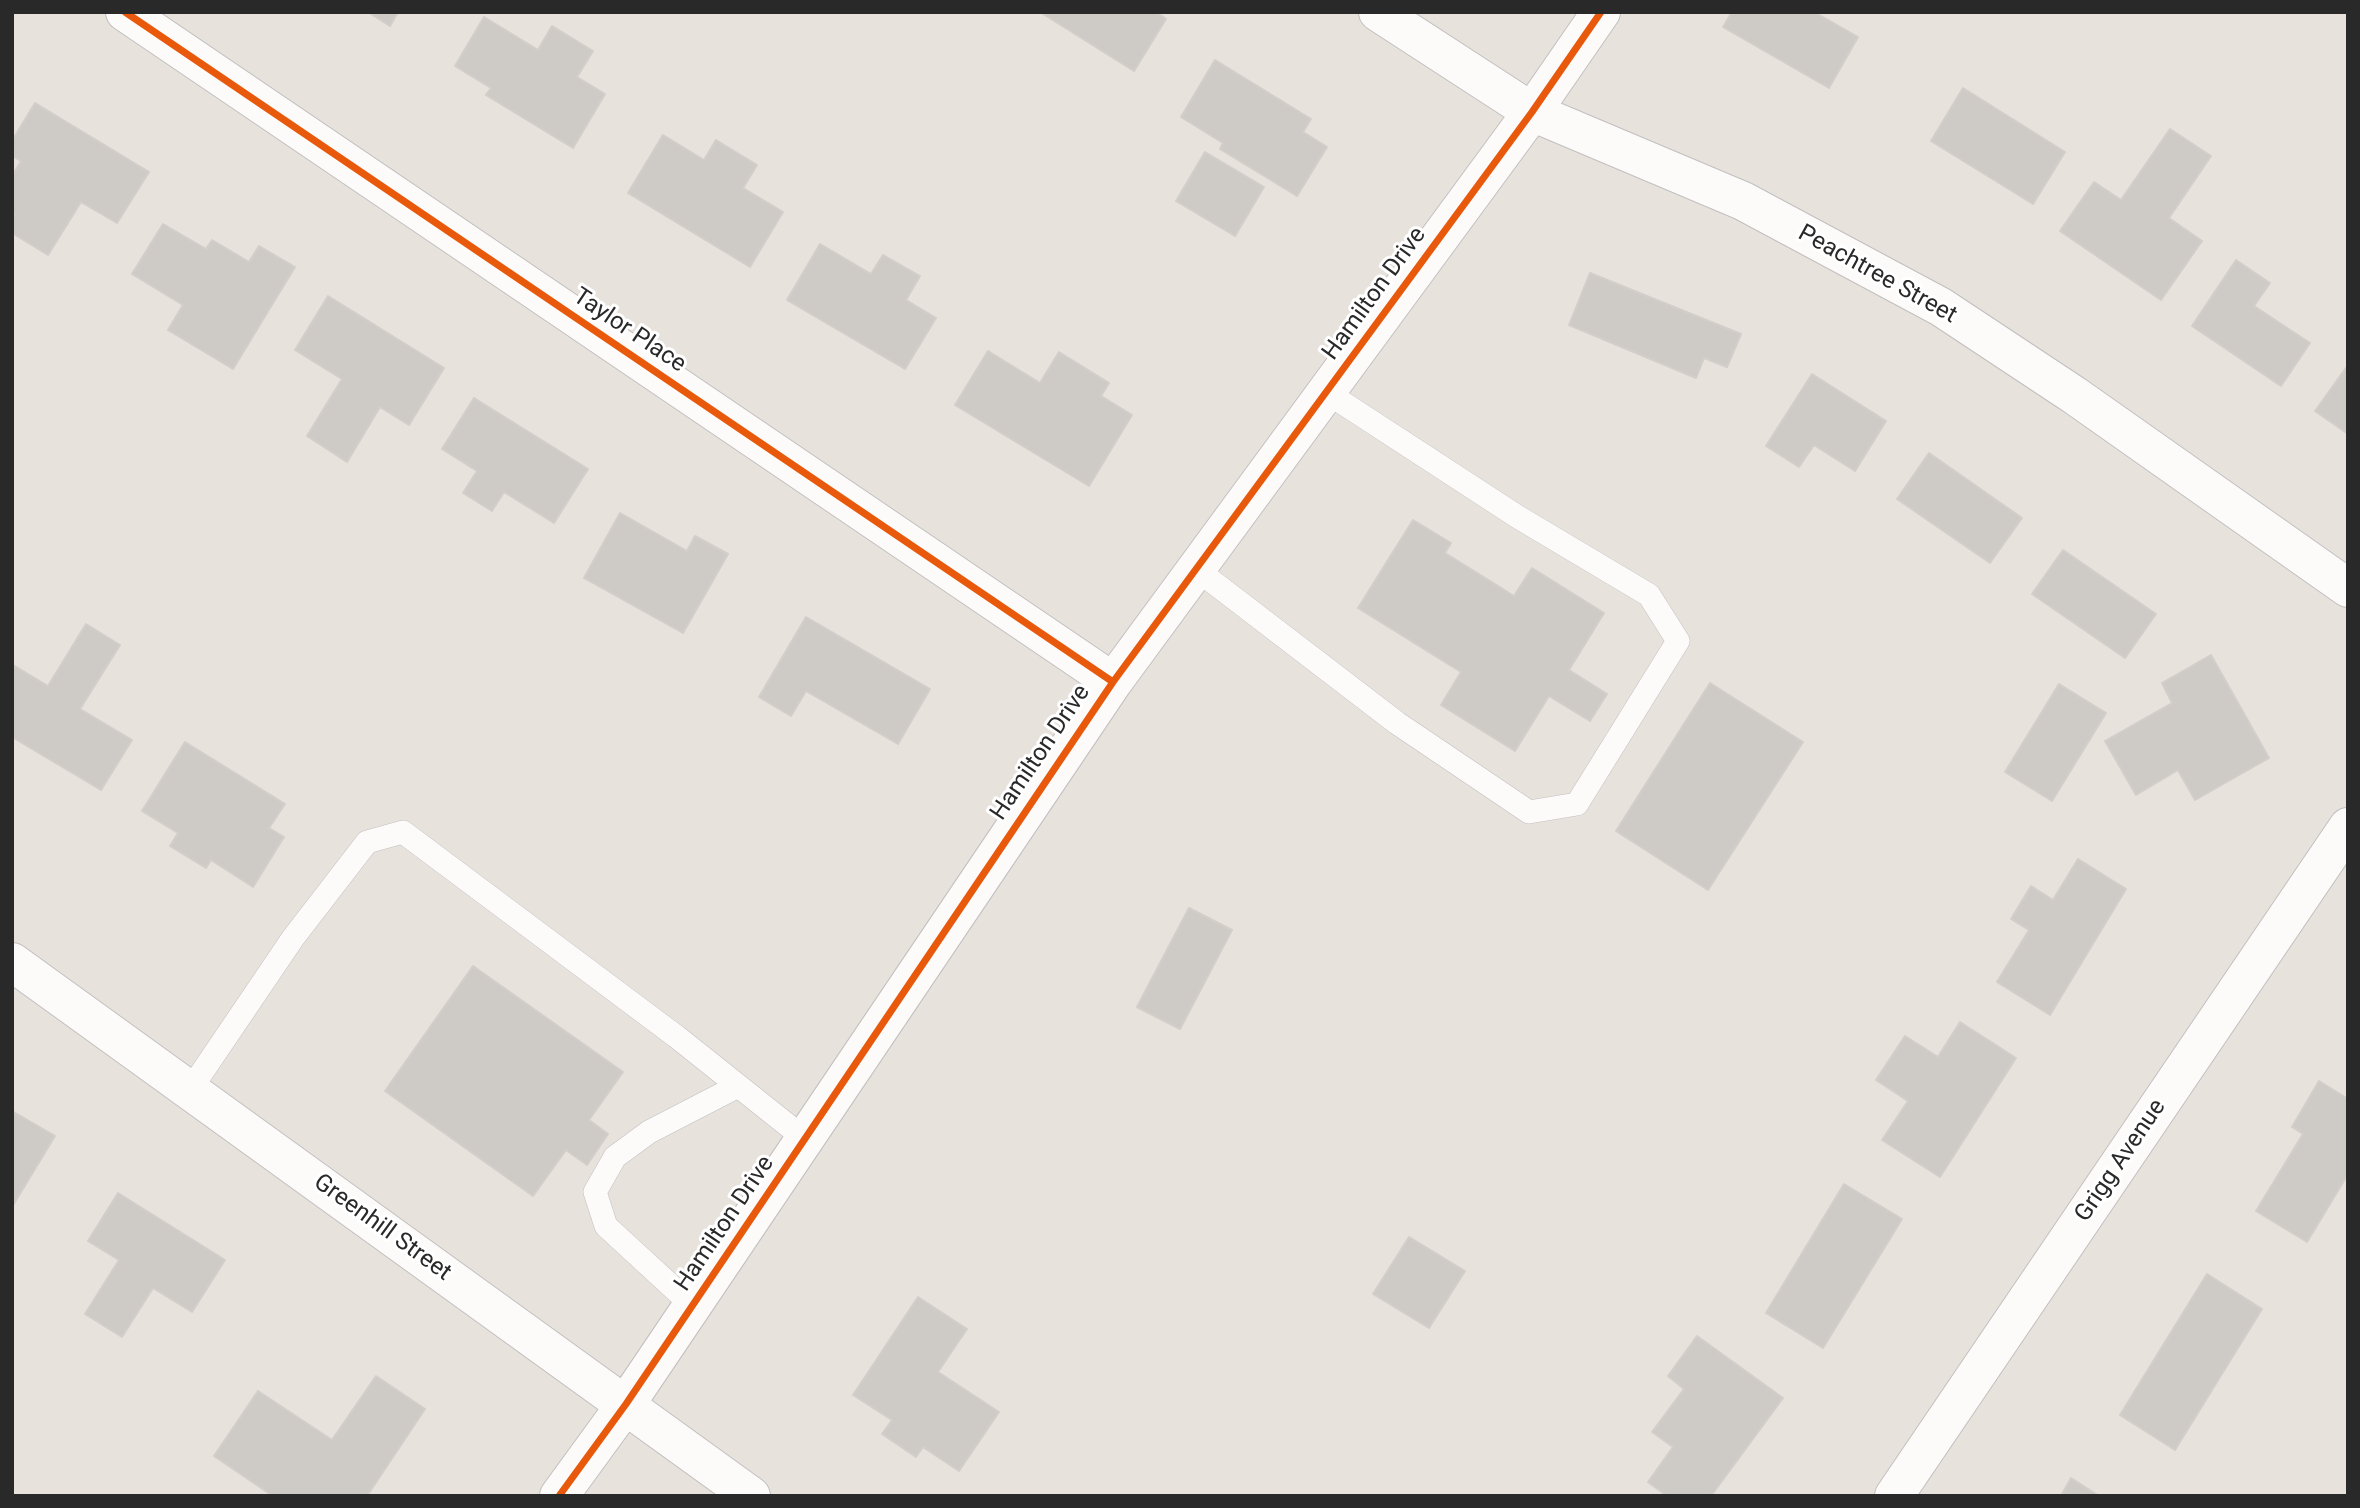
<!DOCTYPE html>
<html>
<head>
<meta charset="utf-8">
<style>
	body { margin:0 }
	#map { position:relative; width:2360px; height:1508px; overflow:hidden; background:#e8e2dd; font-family:Roboto,sans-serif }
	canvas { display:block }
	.frame { position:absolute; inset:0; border:14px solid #292929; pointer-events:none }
</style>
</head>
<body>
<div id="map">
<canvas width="2360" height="1508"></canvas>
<div class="frame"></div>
</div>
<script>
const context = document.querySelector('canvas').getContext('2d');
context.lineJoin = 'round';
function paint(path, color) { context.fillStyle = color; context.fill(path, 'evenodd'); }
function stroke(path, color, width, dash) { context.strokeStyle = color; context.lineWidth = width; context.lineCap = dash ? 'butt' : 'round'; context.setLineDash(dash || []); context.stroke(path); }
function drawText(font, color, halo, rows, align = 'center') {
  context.font = font + ' Roboto,sans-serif'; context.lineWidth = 6; context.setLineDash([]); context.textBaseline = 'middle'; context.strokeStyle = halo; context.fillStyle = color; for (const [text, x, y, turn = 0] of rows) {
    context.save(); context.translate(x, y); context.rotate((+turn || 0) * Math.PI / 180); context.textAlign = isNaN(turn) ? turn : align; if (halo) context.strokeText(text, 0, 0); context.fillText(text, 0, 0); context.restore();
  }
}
const building = new Path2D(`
	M368,12H398L390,26Z
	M1040,12H1156L1166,19L1134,71Z
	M1732,12H1814L1858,37L1829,88L1723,27Z
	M484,17L538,50L552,26L593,51L577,77L605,94L573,148L486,95L491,88L455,66Z
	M1215,60L1311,119L1303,132L1327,147L1297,196L1220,149L1223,143L1181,117Z
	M1963,88L2065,152L2033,204L1931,141Z
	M35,103L149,172L117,223L81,202L48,255L12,233V218L15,214L12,212V176L21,161L12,156V141Z
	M2170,129L2211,156L2169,218L2202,241L2161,300L2060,231L2094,182L2121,200Z
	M663,135L704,160L716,140L757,165L743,188L783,212L750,267L628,193Z
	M1205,152L1264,187L1235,236L1176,201Z
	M163,224L206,249L212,240L249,262L259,246L295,267L233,369L168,330L183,305L132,274Z
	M820,244L871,274L883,255L920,276L906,300L936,318L905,369L787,300Z
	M2236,260L2270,283L2254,306L2310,343L2281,386L2192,326Z
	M1590,273L1741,334L1727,367L1704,358L1696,378L1569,325Z
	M328,296L444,368L409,425L380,407L347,462L307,436L342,379L295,350Z
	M988,351L1040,383L1059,352L1109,383L1101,396L1132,415L1089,486L955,405Z
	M2348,365V434L2315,411Z
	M1812,374L1886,421L1855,471L1814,445L1799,467L1766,446Z
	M474,398L588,469L554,523L504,492L492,511L463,493L477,471L442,449Z
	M1929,453L2022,518L1990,563L1897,499Z
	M620,513L687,551L695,536L728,554L683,633L584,578Z
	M1413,520L1451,543L1445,553L1514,596L1532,568L1604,613L1569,670L1607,694L1590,721L1549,696L1515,751L1441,705L1461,672L1358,608Z
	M2063,550L2156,614L2125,658L2032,594Z
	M806,617L930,689L898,744L806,691L791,716L759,697Z
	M86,624L120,645L80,709L132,740L101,790L12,737L13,665L48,686Z
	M2211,655L2269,758L2195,800L2178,770L2136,795L2105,741L2172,703L2162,683Z
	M1710,683L1803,742L1708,890L1616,831Z
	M2059,684L2106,713L2052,801L2005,772Z
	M185,742L285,804L269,828L284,837L253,887L211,860L206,868L170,846L178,833L142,811Z
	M2078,859L2126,889L2050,1015L1997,982L2029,930L2011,919L2031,886L2053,900Z
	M1189,908L1232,930L1180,1029L1137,1007Z
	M473,966L623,1072L589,1120L608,1134L587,1165L566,1150L533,1196L385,1091Z
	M1960,1022L2016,1058L1940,1177L1882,1140L1908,1101L1876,1080L1905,1036L1938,1057Z
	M2319,1081L2348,1099V1174L2307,1242L2256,1211L2303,1134L2292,1127Z
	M12,1111L55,1136L12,1207Z
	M1844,1184L1902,1219L1823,1348L1766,1313Z
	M118,1193L225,1260L192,1312L153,1288L122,1337L85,1314L119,1260L88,1241Z
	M1409,1237L1465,1271L1429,1328L1373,1294Z
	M2207,1274L2262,1309L2175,1450L2120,1415Z
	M918,1297L967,1329L938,1372L999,1412L959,1471L923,1447L916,1457L882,1434L892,1420L853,1395Z
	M1697,1336L1783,1398L1711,1496H1667L1648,1482L1673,1447L1652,1432L1684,1389L1668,1376Z
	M376,1376L425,1409L367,1496H273L214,1456L258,1391L332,1440Z
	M2071,1478L2099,1496H2061Z`);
paint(building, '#cecbc7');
stroke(building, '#d3ceca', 2);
const lane = new Path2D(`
	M1196,569L1397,723L1529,812L1577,804L1678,641L1649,595L1518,517L1326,392
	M190,1090L293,938L367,842L403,832L677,1037L805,1139
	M693,1306L606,1226L595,1192L615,1157L649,1132L738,1086`);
const street = new Path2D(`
	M125,12L1113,682
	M1378,12L1532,112L1743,201L1941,307L2074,395L2348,588
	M12,962L751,1496
	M559,1496L626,1404L1113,682L1532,112L1601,12
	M1894,1496L2348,827`);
stroke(lane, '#c1bfbf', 24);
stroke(street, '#c1bfbf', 40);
stroke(lane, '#fcfbfa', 23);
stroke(street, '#fcfbfa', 38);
stroke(new Path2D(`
	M125,12L1113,682
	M559,1496L626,1404L1113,682L1532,112L1601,12`), '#e8590c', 7);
drawText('24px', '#292929', '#fff', [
	["Peachtree Street",1877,275,29],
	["Hamilton Drive",1375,294,-54],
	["Taylor Place",629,331,34],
	["Hamilton Drive",1041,753,-56],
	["Grigg Avenue",2121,1161,-56],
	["Hamilton Drive",725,1224,-56],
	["Greenhill Street",382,1228,36]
]);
</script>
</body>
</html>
